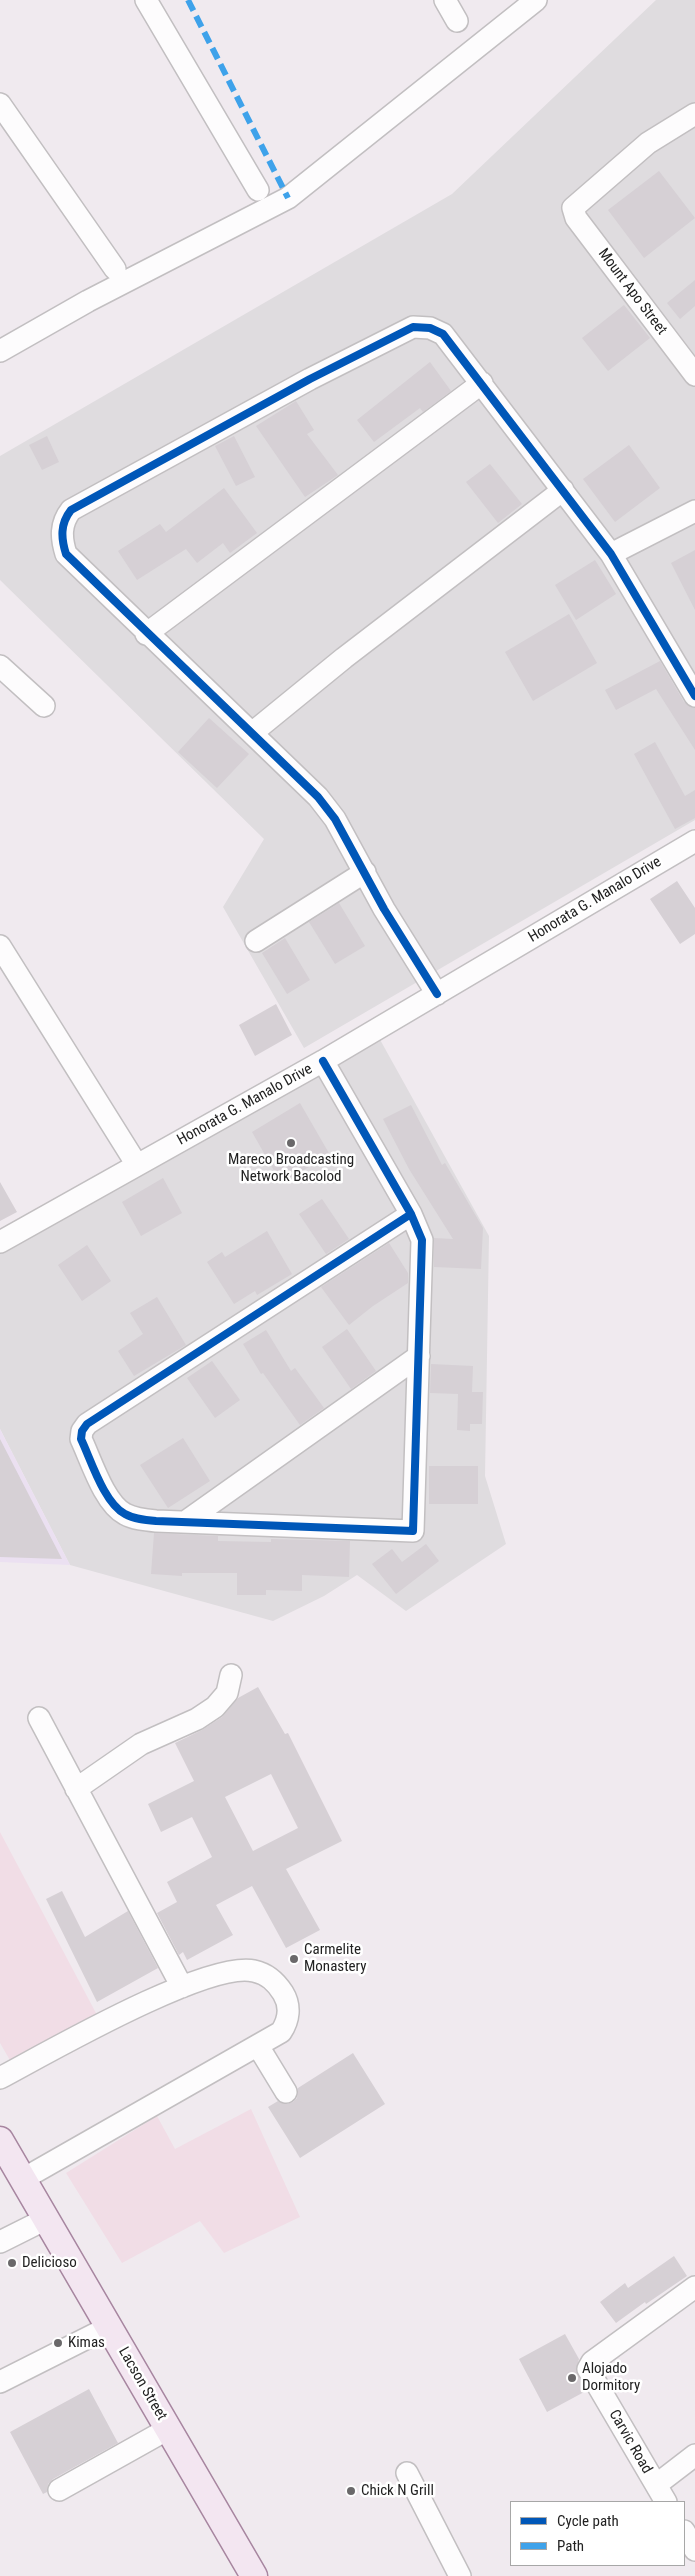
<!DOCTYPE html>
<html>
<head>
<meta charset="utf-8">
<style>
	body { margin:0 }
	#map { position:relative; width:695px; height:2576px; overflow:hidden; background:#f0eaef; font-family:"Roboto Condensed",sans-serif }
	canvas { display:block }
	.legend { position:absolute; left:510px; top:2501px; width:175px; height:65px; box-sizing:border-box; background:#fff; border:1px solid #a7a7a7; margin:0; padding:6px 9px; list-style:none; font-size:15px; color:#222 }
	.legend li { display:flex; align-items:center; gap:10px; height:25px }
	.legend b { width:25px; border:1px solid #a7a7a7 }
</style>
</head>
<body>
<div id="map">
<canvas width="695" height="2576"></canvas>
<ul class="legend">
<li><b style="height:6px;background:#0057b8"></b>Cycle path</li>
<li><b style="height:6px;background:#3ea2ea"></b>Path</li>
</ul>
</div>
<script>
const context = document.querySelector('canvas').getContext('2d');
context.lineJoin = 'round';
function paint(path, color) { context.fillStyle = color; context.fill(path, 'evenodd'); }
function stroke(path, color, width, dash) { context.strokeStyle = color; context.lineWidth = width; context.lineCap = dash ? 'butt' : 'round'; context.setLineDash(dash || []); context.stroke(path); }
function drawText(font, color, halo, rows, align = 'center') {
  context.font = font + ' "Roboto Condensed",sans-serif'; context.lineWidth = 5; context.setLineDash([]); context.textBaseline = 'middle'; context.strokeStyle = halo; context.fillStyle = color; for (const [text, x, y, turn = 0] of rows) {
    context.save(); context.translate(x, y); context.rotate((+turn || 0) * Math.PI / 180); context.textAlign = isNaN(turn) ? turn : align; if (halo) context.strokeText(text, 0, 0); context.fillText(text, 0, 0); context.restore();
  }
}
paint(new Path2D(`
	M656,0H695V820L304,1048L223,907L264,839L0,580V456L452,194Z
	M378,1036L489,1236L485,1476L506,1544L406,1611L357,1575L324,1596L273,1621L70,1565L0,1429V1254Z`), '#dfdcdf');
paint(new Path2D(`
	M0,1429L70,1565L0,1562Z`), '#ebe0f1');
paint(new Path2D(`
	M0,1832L97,2015L11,2062L0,2043Z
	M251,2109L300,2217L224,2253L200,2221L122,2263L66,2173L157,2116L175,2149Z`), '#f1dde6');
paint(new Path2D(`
	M659,171L695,218L644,258L608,210Z
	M695,280V306L680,319L667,303Z
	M624,305L650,338L608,371L582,338Z
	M430,362L451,391L423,412L420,408L374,442L357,420Z
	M296,401L314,430L307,434L338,475L305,497L256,426Z
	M47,436L59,462L42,470L29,445Z
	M234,436L255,477L236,486L215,446Z
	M629,445L660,488L615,522L583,479Z
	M490,464L522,504L498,523L466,482Z
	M224,488L257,533L230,553L223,543L197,563L186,549L137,580L118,551L160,524L166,532Z
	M695,550V610L671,563Z
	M595,560L616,594L576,620L555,585Z
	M569,614L597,663L533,701L505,652Z
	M660,661L684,702L695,708V750L656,689L616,710L605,690Z
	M209,718L249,754L217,788L178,752Z
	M655,742L685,796L695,790V818L675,829L634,754Z
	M677,881L695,908V934L680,944L650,899Z
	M339,903L365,946L335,964L309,922Z
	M285,938L310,980L287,994L262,953Z
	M276,1004L292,1035L255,1056L239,1025Z
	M300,1103L330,1155L281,1183L252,1132Z
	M411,1105L442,1165L445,1163L483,1228L481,1269L434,1267V1238L453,1239L409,1169L383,1119Z
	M163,1178L182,1213L141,1236L122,1202Z
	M0,1182L17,1212L0,1221Z
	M322,1199L349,1239L326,1254L299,1214Z
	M267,1231L292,1274L257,1295L255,1291L234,1304L207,1262L222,1252L225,1257Z
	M389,1243L408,1273V1283L373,1306L349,1325L321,1287Z
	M87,1245L111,1281L82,1301L58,1265Z
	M157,1297L186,1345L134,1376L118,1351L143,1334L130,1313Z
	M347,1329L376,1371L351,1389L322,1347Z
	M266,1330L291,1371L295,1368L324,1408L300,1425L263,1373L261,1374L243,1344Z
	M212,1361L240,1400L215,1418L187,1378Z
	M431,1364L473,1366L472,1392H483L482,1424H470V1431L457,1430L458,1394L430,1393Z
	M183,1438L210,1481L168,1508L140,1465Z
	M0,1439L62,1559L0,1557Z
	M429,1466H478V1504H429Z
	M154,1533L218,1536V1541L271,1542V1539L350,1541L349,1577L302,1575V1591L266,1590V1595H237V1573H182V1576L151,1574Z
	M426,1544L439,1561L396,1594L372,1564L392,1549L402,1562Z
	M258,1687L285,1734L288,1733L342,1841L286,1869L320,1930L286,1948L252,1886L216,1905L233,1935L187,1960L183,1952L179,1955L157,1913L177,1902L167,1882L212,1857L192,1817L161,1832L148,1804L194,1781L175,1743L202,1730L222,1717L238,1698ZM271,1774L298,1828L253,1851L225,1797Z
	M62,1891L85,1937L128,1911L158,1968L97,2002L46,1899Z
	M353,2053L385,2104L300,2158L268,2107L278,2101L286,2104L293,2102L297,2098L298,2088Z
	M674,2256L687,2276L646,2304L645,2302L616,2323L600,2302L625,2283L628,2288Z
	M565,2334L579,2359L576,2370L586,2391L547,2412L519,2359Z
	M89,2389L118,2443L53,2479L48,2484L47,2492L43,2494L10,2432Z`), '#d6d0d5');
const minor = new Path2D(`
	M146,0L258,190
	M445,0L457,21
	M0,104L115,269
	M695,114L648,143L573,208L576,218L695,375
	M0,351L88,301L288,198L536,0
	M611,554L695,511
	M146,634L482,383
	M0,666L44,706
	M252,733L344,658L563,490
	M256,941L365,872
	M0,946L137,1165
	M437,994L384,909L335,819L318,797L66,554C61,538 60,524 71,510L310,379L413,327L430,328L443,334L611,554L695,696
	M323,1061L411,1214L422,1240L413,1531L156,1521C145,1520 134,1519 125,1514C104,1503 91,1460 81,1439L82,1431L87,1424L411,1214
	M0,1242L323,1061L695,841
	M185,1522L419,1356
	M39,1718L182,1987
	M76,1789L141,1744L197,1719L215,1707L227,1693L231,1675
	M258,2046L286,2092
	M0,2078C47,2053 208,1960 254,1971C268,1974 276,1982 283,1993C291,2006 289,2020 281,2032L23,2179
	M0,2242L46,2219
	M0,2382L109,2327
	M407,2473L460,2576
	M656,2485L695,2455
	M59,2490L168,2429
	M666,2502L588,2369L592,2362L695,2287
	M684,2531L695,2550`);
const major = new Path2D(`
	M0,2140L254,2576`);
stroke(minor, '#c2bfc1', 24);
stroke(major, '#a786a0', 29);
stroke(minor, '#fdfcfd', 21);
stroke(major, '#f3e6f1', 26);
stroke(new Path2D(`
	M188,0L288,198`), '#3ea2ea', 6, [12, 6]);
stroke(new Path2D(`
	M437,994L384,909L335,819L318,797L66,554C61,538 60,524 71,510L310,379L413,327L430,328L443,334L611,554L695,696
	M323,1061L411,1214L422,1240L413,1531L156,1521C145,1520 134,1519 125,1514C104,1503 91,1460 81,1439L82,1431L87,1424L411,1214`), '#0057b8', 8);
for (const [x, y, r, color] of [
	[291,1143,5,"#6a686a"],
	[294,1959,5,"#6a686a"],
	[12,2263,5,"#6a686a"],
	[58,2343,5,"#6a686a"],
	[572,2378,5,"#6a686a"],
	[351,2491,5,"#6a686a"]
]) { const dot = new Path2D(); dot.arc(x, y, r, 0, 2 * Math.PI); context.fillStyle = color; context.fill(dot); stroke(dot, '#fff', 2); }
drawText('15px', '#222', '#fff', [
	["Mount Apo Street",632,292,53],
	["Honorata G. Manalo Drive",595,900,-31],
	["Honorata G. Manalo Drive",245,1105,-29],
	["Lacson Street",142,2384,60],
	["Carvic Road",630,2442,60]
]);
drawText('15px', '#222', '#fff', [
	["Mareco Broadcasting",291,1160,"center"],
	["Network Bacolod",291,1177,"center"],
	["Carmelite",304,1950],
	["Monastery",304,1967],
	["Delicioso",22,2263],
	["Kimas",68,2343],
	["Alojado",582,2369],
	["Dormitory",582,2386],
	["Chick N Grill",361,2491]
], 'left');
</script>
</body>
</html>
